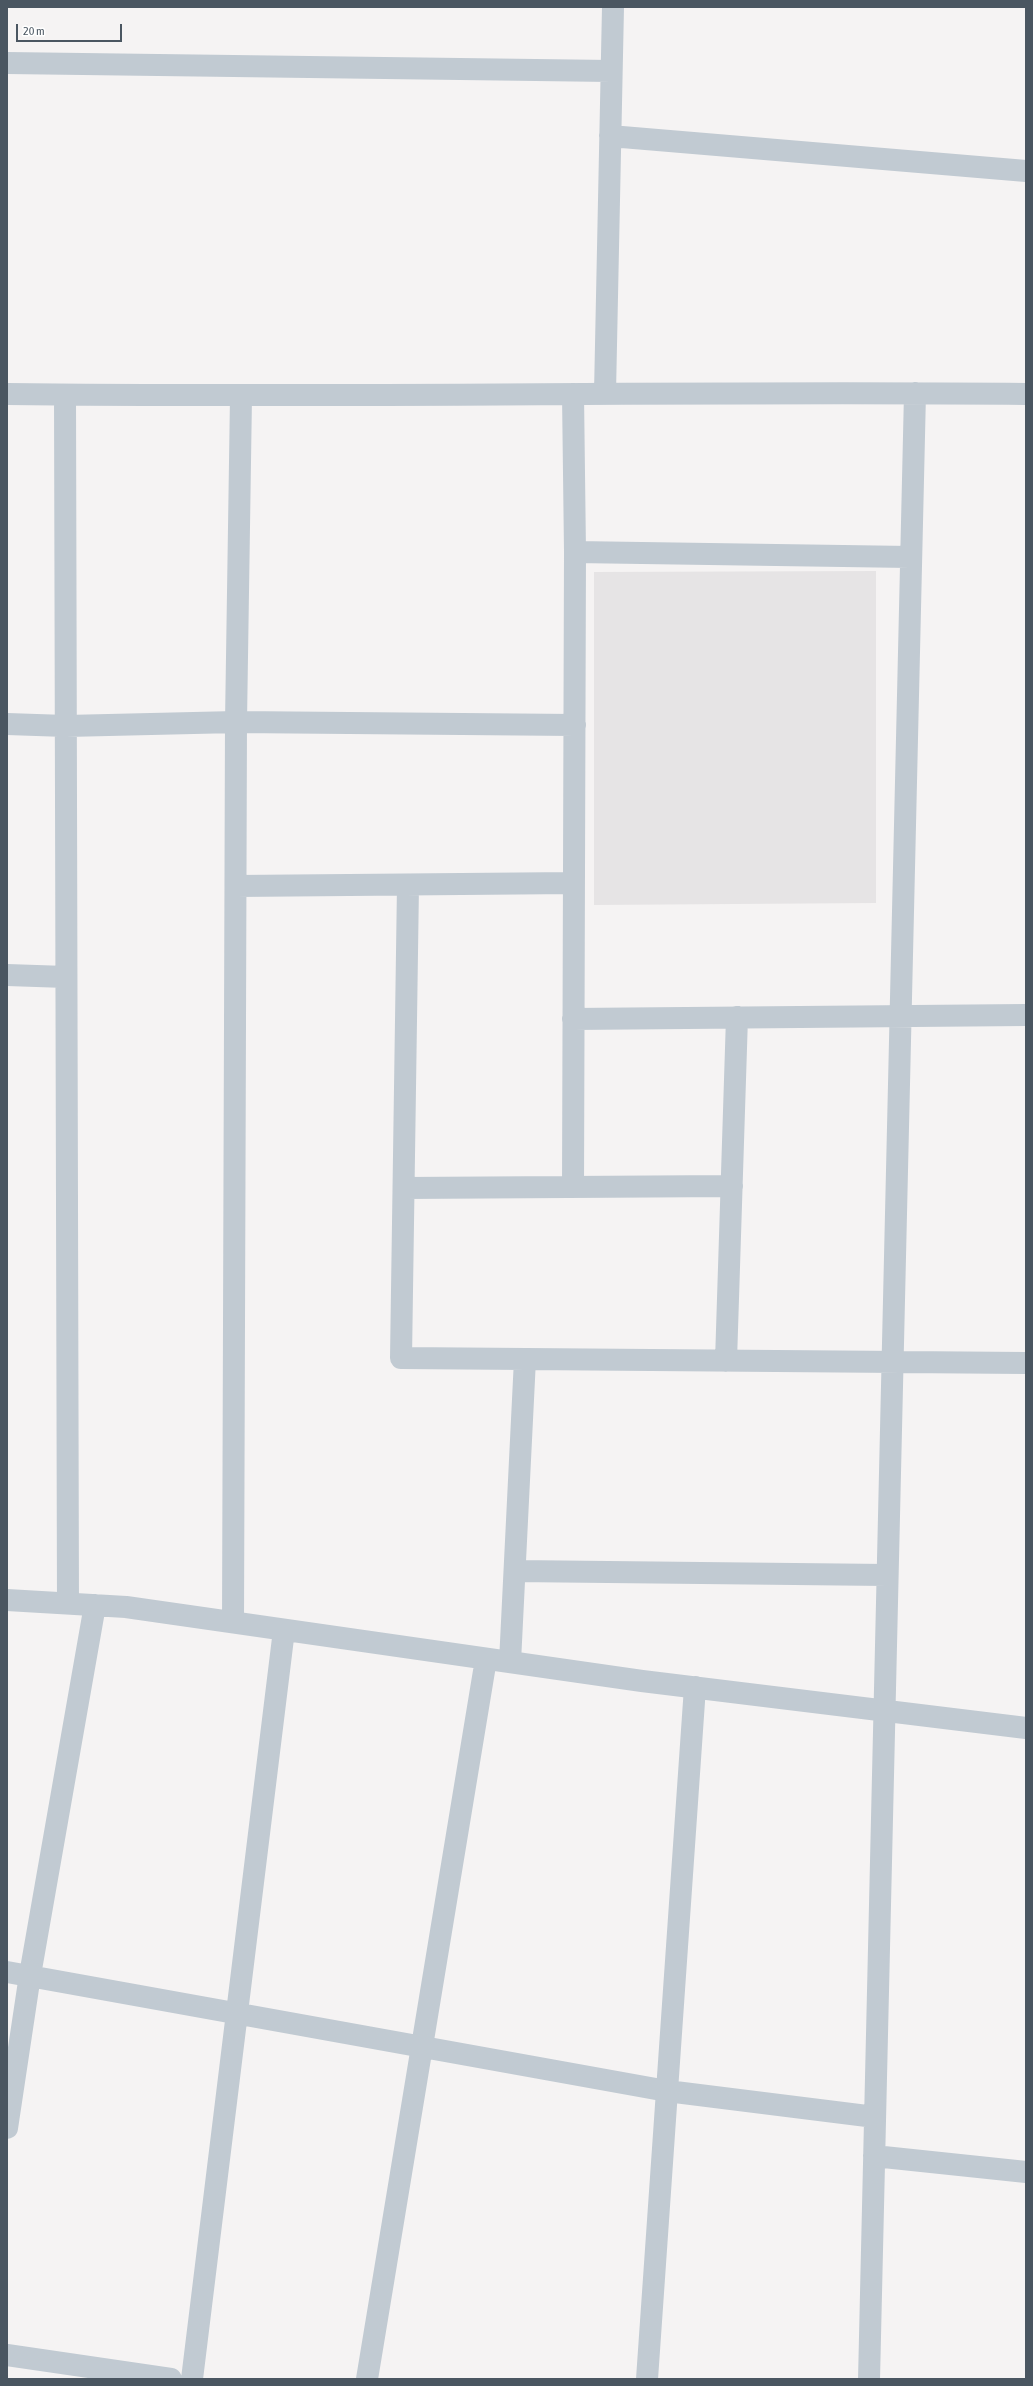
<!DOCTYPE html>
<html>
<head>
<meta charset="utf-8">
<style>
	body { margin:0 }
	#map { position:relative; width:1033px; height:2386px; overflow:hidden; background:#f5f3f3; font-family:"Asap Condensed",sans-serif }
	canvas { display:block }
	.frame { position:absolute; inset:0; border:8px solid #4a5661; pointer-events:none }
	.scale { position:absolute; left:16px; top:24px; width:106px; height:18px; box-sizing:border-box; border:2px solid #4a5661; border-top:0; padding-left:5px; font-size:12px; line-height:14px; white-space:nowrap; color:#4a5661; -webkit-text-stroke:3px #fff; paint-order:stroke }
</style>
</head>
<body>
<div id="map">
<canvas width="1033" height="2386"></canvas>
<div class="frame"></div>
<div class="scale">20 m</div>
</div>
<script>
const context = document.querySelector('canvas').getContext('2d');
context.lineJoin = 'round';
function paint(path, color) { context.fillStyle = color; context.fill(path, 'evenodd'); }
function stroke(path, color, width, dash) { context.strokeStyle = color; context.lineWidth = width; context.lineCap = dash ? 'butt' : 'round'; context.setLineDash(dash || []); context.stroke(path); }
paint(new Path2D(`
	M876,571V903L594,905V572Z`), '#e6e4e5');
stroke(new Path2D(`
	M7,63L611,71
	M610,136L1026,171
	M605,393L613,7
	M7,394C347,398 686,391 1026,394
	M65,395L68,1603
	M575,552L910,557
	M7,724L66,726L236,722L575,725
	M408,885L401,1358L1026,1363
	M236,886L574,883
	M7,975L66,977
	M573,1019L1026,1015
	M573,1186L575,552L573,394
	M404,1188L732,1186
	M726,1361L737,1017
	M515,1571L887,1575
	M7,1600L126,1607L642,1681L1026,1728
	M233,1622L236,722L241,397
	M510,1662L525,1359
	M7,1972L667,2091L875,2117
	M7,2128L30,1975L95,1605
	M874,2156L1026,2172
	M7,2355L171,2379
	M192,2379L284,1630
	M367,2379L486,1659
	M647,2379L695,1687
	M869,2379L915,393`), '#c1cad2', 22);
</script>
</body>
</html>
